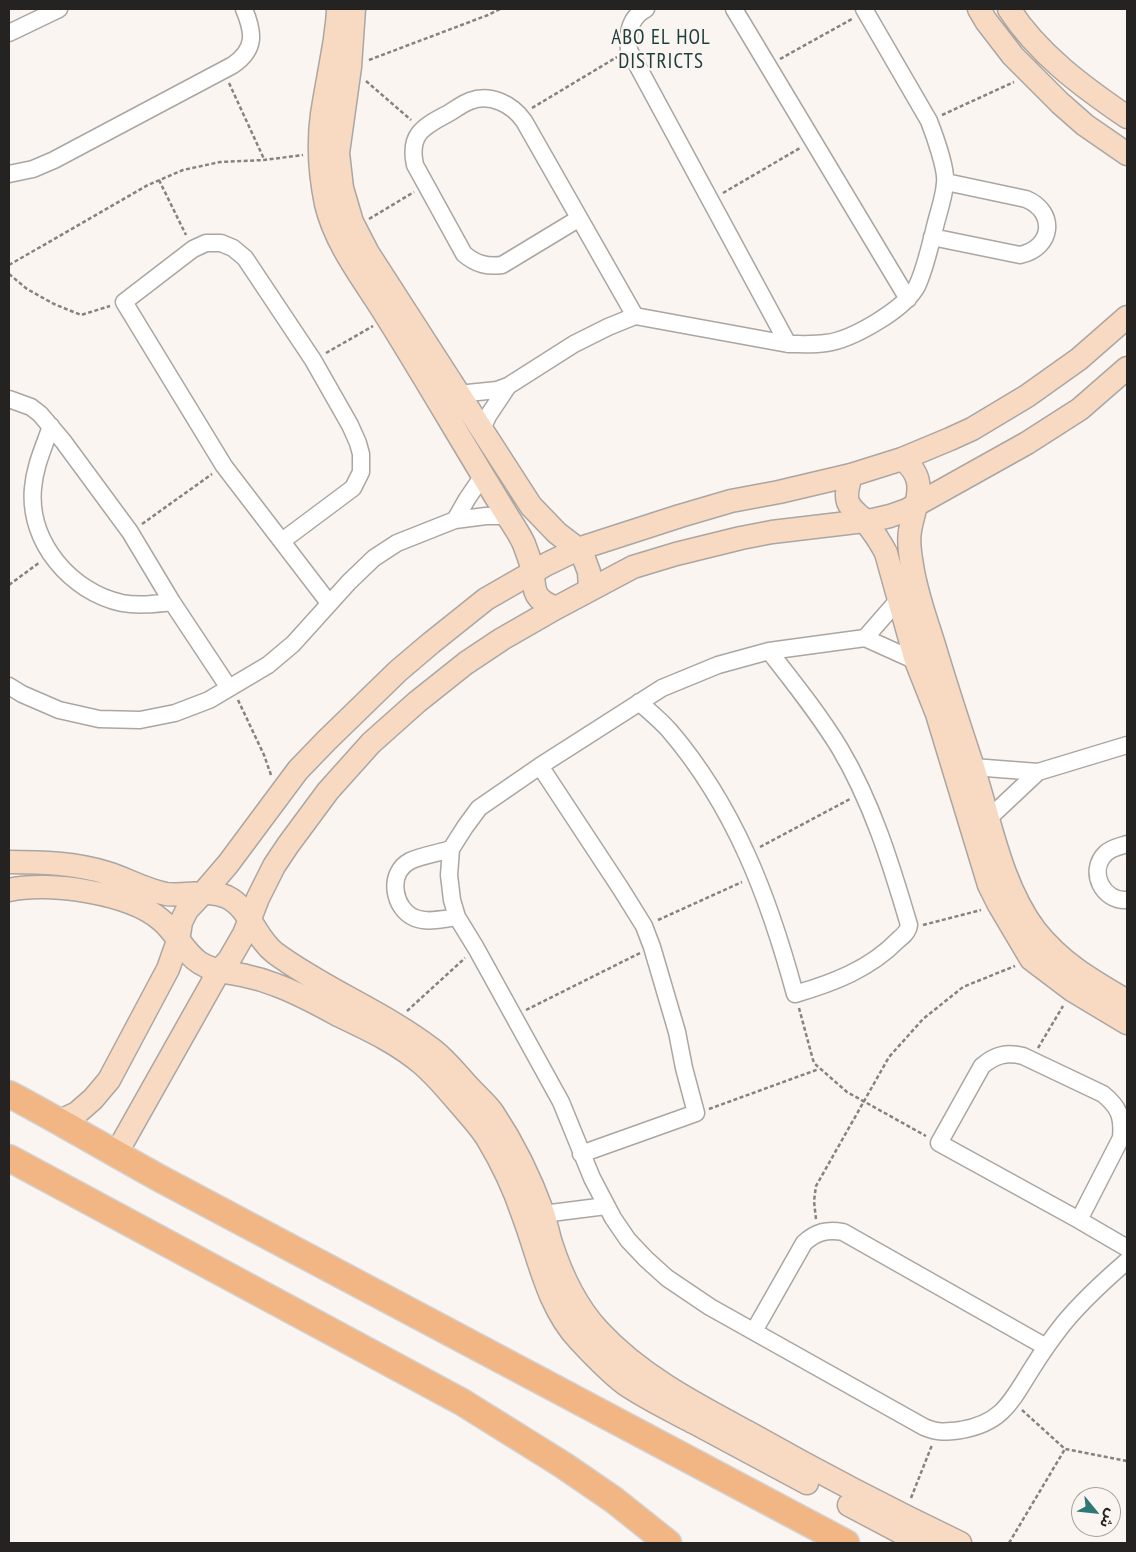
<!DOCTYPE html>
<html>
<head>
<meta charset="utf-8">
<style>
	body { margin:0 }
	#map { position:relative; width:1136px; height:1552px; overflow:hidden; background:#fbf5f1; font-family:"PT Sans Narrow","Noto Sans Arabic",sans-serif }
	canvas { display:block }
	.frame { position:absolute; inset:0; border:10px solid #252321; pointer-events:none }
	.north { position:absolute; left:1071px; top:1487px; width:50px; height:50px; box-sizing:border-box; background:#fbf5f1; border:1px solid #a5a19e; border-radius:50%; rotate:118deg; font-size:14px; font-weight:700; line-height:20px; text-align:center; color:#252321 }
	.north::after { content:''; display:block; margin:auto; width:18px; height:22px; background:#2f7875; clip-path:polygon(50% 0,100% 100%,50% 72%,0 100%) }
</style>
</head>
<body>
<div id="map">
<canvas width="1136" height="1552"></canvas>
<div class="frame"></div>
<div class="north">ش</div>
</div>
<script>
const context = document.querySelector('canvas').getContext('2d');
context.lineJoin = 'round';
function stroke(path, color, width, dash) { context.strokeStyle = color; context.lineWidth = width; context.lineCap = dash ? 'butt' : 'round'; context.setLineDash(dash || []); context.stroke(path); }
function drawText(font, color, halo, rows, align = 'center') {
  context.font = font + ' "PT Sans Narrow",sans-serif'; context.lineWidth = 5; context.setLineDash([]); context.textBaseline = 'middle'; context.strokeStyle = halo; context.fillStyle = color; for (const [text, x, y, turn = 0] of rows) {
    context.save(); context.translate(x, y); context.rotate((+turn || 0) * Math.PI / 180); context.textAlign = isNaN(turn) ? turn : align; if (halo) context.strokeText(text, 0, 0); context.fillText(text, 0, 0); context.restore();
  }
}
const street = new Path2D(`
	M646,9C630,17 627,33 629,50L788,344
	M734,9L908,299
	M9,33L59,9
	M9,174L33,169L54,160L233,65C256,49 254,33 244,9
	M578,219L502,265C487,267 476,264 464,254L415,165C408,133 425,126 449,113C456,109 462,104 470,101C490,93 512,104 524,121L635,316
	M932,237L1020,255C1053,248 1057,212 1026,199L946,182
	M458,394L497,390L508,386L574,344L608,327L635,316L788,344C800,344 813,345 826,343C852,340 905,309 917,286C925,269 929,249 934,231C937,216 944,199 945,183C947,170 934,134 929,121L864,9
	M9,399L31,407L40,414L63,441L130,532L172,602L229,688
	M51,426C44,447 35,465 33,488C28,542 71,592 122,603C138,606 155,604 172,602
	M481,431L488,416L508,386
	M455,520L467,499L482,477
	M282,541L353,488L361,472V454L358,443L350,425L313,360L245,258L233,248L221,243H206L193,249L124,302L224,466L329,603
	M865,638L899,599
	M916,661L865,638L769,651L718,665L662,688L540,766L479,808L465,827L451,849L449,875L452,900L457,917L476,948L561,1102L592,1178L613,1218L628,1240L646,1259L667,1278L710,1307L924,1427C938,1433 946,1432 961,1430C1002,1423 1011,1402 1031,1370C1041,1354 1052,1338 1064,1323C1083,1300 1105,1280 1127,1261
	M9,686L22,694L59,710L99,719L140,720L175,713L209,700L268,665L293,644L349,582L374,558L397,543L455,520L486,516H507
	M639,702C649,711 660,720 669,730C735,807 769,898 795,994C833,983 870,969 898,940C903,936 908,932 909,925C891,864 872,802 839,747C818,713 794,683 769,651
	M540,766L621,889L644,926L652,947L677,1032L684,1068L696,1113L581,1154
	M973,767L1038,772L1127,745
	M989,818L1038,772
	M1127,844C1121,846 1111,848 1106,853C1087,871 1103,902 1127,900
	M451,849C438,853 421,856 410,861C387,873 393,909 415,918C427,923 444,919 457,917
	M543,1214L606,1206
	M1079,1220L1121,1138C1123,1117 1119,1107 1103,1094L1023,1056C1006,1052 995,1055 982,1066L939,1143L1079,1220L1127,1248
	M754,1331L804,1243C816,1232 827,1229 843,1232L1046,1347`);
const secondary = new Path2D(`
	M338,9C338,19 336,29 335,39C331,64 326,89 322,114C318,143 320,175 326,204C336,246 365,281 387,317C427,381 465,447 505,512C511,522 519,533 524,544C527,553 532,564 533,573C534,593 535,600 556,608
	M354,9L350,67L338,153L342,188L352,222L368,253L531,506L557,533L578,549L583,556L589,572L590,589
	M979,9L986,21L1013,56L1060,103L1085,125L1127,154
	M1009,9C1038,54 1083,87 1127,117
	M902,459C931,480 914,504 910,531C908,542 910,554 912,565C916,593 926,619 934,645C946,685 959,725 972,764C990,819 1000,883 1035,930C1061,963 1091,980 1127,1001
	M851,475C849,483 845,494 848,502C851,510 858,514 864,520C872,530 880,541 886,553L916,661L937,714L989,885L999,905L1031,959L1072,990L1127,1023
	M9,862C41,862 76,863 107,873C127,879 145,890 166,894C186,897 207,888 227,897C250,908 255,938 275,953C325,990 384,1012 433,1050C446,1060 457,1074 468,1086C476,1095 486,1103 493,1113C513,1143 531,1180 543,1213C546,1223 548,1233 551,1243C561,1274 576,1306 598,1330C640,1376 697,1405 751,1434C820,1473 889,1509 960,1543
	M9,890C49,881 130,893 161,920C176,932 184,953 200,963C214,972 230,972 246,976C256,978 266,981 276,985C298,993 318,1004 338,1015C367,1029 396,1042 421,1063C434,1074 446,1088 457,1101C467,1113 479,1125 487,1138C502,1163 514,1188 523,1215C539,1257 547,1306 579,1340C593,1355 609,1372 625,1384C647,1399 672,1411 695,1423C732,1443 770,1463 807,1483
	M60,1121L77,1113L93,1099L109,1080L168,969L178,941L181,922L187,910L204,892L228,864L298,770L327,740L398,671L431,643L486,599L547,564L578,549L680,516L731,501L779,492L851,475L902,459L950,439L972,429L1027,396L1079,359L1127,317
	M116,1154L219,971L229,960L244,934L258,898L274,866L288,845L328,791L371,743L417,702L466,663L502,639L556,608L633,567L676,554L741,538L772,532L873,520L890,516L907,510L1027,443L1080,409L1127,368
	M849,1505L921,1543`);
const primary = new Path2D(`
	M9,1094C60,1121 110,1151 161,1179L846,1543
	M9,1158L462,1402L563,1465L614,1500L668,1543`);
stroke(street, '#aba6a2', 19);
stroke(secondary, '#aba6a2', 25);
stroke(primary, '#d3d3d3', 29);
stroke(new Path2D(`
	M780,59L852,19
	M369,60L488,15L500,9
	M366,81L411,120
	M229,83L264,159
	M532,108L617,57
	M942,115L1014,82
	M159,180L186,235
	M723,193L800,148
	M369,219L414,192
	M9,265L148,185L183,170L220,162L264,160L303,155
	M9,274L27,289L54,304L81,315L110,306
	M326,353L373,326
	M142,524L212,474
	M9,585L40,562
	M238,700L264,755L271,775
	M760,847L850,799
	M658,920L742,882
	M923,925L981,910
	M799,1008L813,1060L815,1064L847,1092L926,1136
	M526,1010L640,953
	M407,1011L465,958
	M1038,1048L1063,1006
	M709,1109L819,1069
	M816,1219L814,1201L816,1186L889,1057L923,1019L963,987L1015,966
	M1022,1410L1065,1449L1127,1461
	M911,1498L932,1445
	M1009,1543L1065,1449`), '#86827f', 2.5, [4, 2.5]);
stroke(street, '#fff', 16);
stroke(secondary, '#f8dac2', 22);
stroke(primary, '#f1b684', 26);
context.letterSpacing = '1px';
drawText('21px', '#1c3e3d', '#fbf5f1', [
	["ABO EL HOL",661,38],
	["DISTRICTS",661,62]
]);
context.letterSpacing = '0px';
</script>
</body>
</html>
